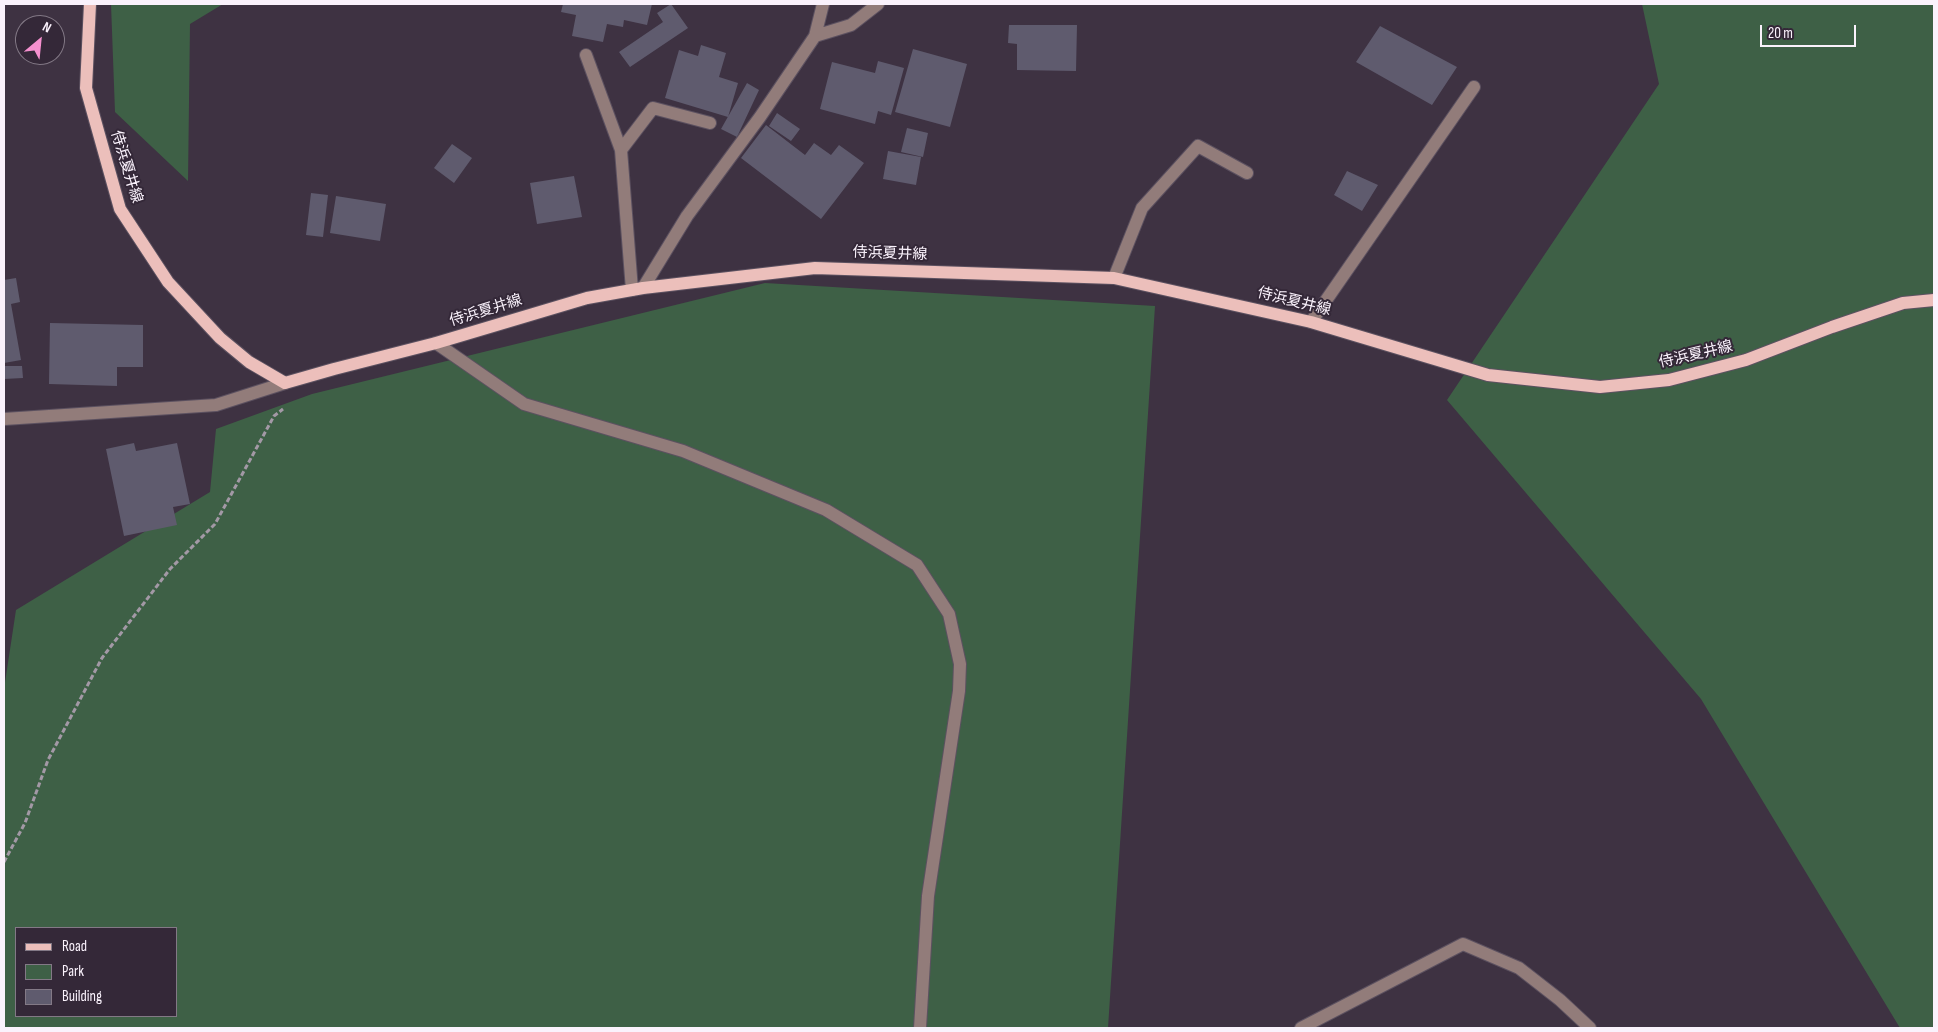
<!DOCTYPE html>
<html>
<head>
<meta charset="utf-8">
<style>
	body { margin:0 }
	#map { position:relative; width:1938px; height:1032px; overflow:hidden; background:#3e3242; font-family:"Sofia Sans Condensed",sans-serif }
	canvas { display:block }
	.frame { position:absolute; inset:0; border:5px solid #faf2fc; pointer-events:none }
	.legend { position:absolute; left:15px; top:927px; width:162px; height:90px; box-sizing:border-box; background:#342838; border:1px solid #837986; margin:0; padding:6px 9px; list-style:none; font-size:15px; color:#faf2fc }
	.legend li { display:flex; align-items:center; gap:10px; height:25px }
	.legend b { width:25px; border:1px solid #837986 }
	.north { position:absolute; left:15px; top:15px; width:50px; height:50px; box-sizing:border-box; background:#342838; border:1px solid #837986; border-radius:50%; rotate:28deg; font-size:14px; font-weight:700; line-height:20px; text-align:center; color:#faf2fc }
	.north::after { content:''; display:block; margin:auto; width:18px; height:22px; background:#f690cf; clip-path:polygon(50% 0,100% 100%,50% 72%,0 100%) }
	.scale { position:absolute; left:1760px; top:25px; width:96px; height:22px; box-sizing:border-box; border:2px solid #faf2fc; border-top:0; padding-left:6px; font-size:15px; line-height:18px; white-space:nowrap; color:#faf2fc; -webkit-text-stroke:4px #342838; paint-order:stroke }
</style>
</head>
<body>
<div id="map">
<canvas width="1938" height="1032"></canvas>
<div class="frame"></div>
<ul class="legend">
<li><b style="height:6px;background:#ecbfbb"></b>Road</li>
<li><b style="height:14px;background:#3e6046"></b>Park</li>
<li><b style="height:14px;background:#5f5b6e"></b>Building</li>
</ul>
<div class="north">N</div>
<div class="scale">20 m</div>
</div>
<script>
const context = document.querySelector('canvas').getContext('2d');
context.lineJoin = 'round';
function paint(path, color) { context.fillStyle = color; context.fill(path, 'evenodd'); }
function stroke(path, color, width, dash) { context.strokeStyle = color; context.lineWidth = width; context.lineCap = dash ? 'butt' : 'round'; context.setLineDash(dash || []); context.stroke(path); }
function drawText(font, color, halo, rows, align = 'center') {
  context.font = font + ' "Sofia Sans Condensed","Noto Sans JP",sans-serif'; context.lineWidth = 4; context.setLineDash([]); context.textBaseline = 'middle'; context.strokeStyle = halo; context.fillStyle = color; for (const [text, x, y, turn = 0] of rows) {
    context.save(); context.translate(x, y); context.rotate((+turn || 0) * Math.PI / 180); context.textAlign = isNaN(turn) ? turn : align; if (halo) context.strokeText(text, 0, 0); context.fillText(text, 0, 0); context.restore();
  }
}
paint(new Path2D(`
	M111,4H223L190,24L188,181L115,112Z
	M1642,4H1934V1028H1900L1701,699L1447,400L1659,84Z
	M765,283L1155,306L1108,1028H4V689L16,610L210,492L216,429L312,394ZM16,928H176V1016H16Z`), '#3e6046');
paint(new Path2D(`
	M563,4H652L647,25L624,20L623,27L607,24L603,42L572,36L576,15L561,12Z
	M671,4L688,28L630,67L619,52L663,22L657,13Z
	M1009,25H1077L1076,71L1017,70V44L1008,43Z
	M1380,26L1457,67L1432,105L1356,62Z
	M701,45L726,53L719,77L738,83L728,117L665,98L679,50L698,56Z
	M913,49L967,64L950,127L895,112Z
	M878,61L904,68L891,115L878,111L875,124L820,109L832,62L875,73Z
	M747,83L759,90L737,137L721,129Z
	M777,113L800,129L791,141L769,126Z
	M766,125L805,155L814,143L831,155L839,145L864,163L821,219L741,158Z
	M907,128L928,133L923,157L901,152Z
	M452,144L472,158L454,183L434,168Z
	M888,151L921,157L916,185L883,179Z
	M1347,171L1378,185L1362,211L1334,195Z
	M574,176L582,217L537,224L530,183Z
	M311,193L328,195L323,237L306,235Z
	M336,196L386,204L380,241L330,233Z
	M16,278L20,302L11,304L21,360L4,363V280Z
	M50,323L143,325V367H117V386L49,384Z
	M4,366H22L23,378L4,379Z
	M134,443L136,451L177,443L190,504L173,507L177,525L124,536L106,449Z`), '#5f5b6e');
const minor = new Path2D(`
	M815,36L823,4
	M586,55L621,150L632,290
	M621,150L653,108L710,123
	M1114,278L1142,208L1198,146L1247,173
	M643,288L687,216L760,117L815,36L851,25L878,4
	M1311,322L1474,87
	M436,343L524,404L683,451L826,510L917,565L949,614L960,664L959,691L928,896L920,1028
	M4,419L216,405L285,383
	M1301,1028L1463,944L1519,968L1560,1000L1590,1028`);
const major = new Path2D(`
	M90,4L86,88L120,209L168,282L220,338L249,362L285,383L334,369L436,343L587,298L643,288L815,268L1114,278L1311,322L1488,375L1600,387L1669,380L1746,360L1832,327L1903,303L1934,300`);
stroke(minor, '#5c5160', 14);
stroke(major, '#5c5160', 14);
stroke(new Path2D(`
	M4,862L25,823L48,760L102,658L170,569L215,524L274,416L283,409`), '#a399a6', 3, [5, 2.5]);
stroke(minor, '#927c7a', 12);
stroke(major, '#ecbfbb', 12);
drawText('15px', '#faf2fc', '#342838', [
	["侍浜夏井線",126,167,73],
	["侍浜夏井線",890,254,2],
	["侍浜夏井線",1294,302,14],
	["侍浜夏井線",486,311,-17],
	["侍浜夏井線",1696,355,-13]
]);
</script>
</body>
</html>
